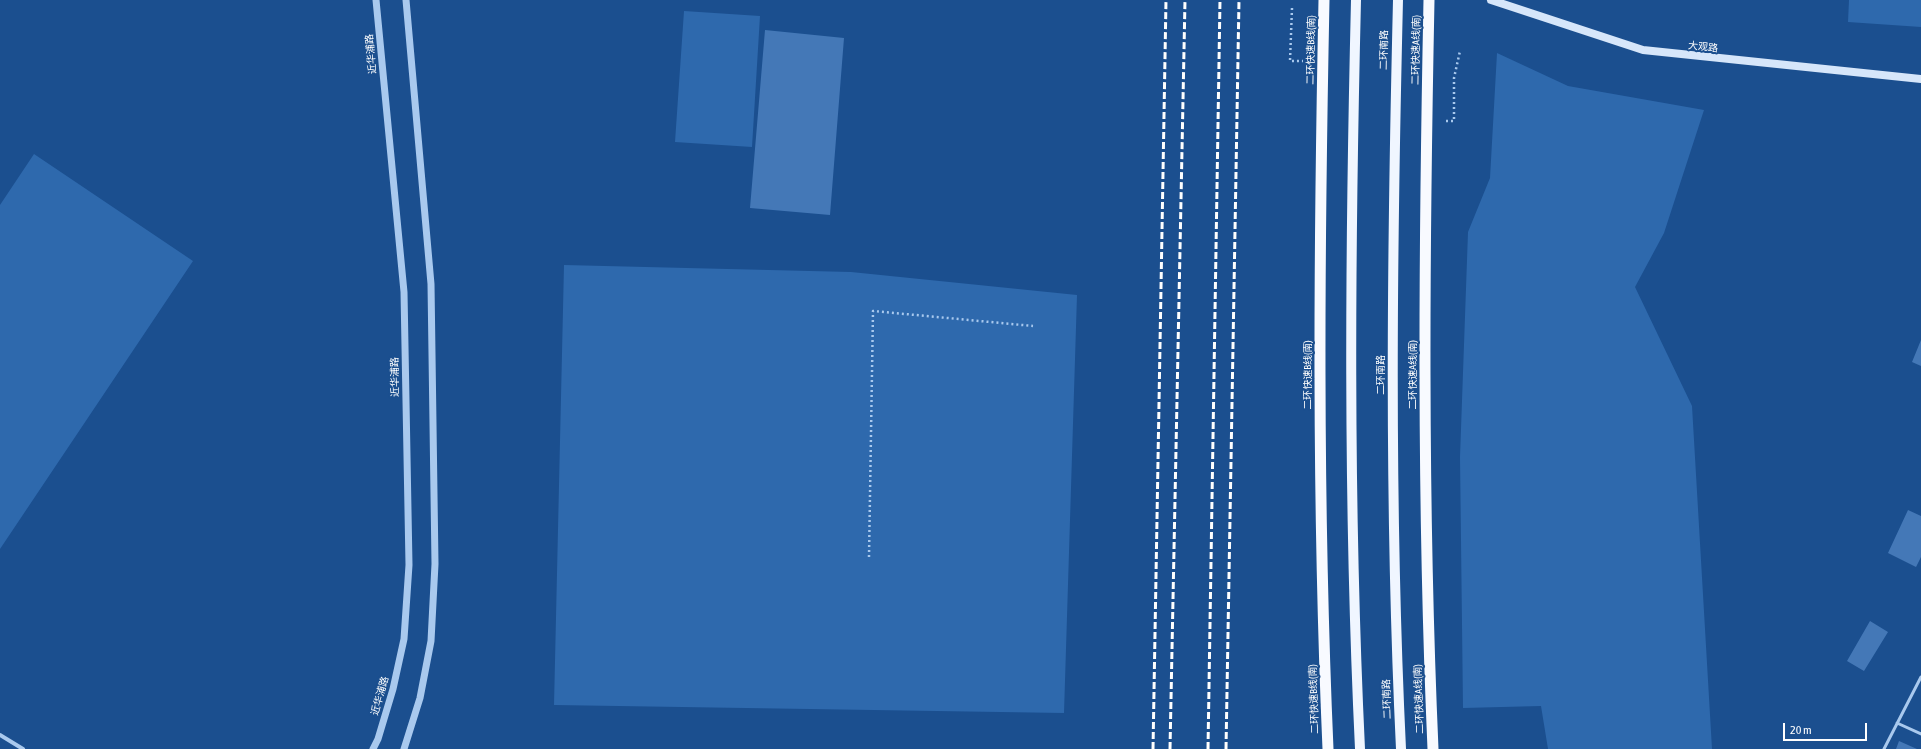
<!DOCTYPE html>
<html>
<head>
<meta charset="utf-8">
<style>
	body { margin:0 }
	#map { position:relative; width:1921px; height:749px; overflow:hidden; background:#1b4f8f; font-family:"Asap Condensed",sans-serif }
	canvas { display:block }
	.scale { position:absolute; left:1783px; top:723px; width:84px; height:18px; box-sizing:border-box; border:2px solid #fff; border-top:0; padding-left:5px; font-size:12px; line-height:14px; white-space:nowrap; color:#fff; -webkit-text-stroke:3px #1b4f8f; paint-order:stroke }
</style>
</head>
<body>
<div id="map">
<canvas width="1921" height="749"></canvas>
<div class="scale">20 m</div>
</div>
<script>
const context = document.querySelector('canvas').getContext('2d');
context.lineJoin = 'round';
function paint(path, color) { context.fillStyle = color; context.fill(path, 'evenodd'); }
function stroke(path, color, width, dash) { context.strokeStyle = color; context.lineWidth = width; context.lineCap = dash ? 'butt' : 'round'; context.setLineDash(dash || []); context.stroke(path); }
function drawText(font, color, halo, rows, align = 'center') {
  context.font = font + ' "Asap Condensed","Noto Sans SC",sans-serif'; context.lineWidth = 4; context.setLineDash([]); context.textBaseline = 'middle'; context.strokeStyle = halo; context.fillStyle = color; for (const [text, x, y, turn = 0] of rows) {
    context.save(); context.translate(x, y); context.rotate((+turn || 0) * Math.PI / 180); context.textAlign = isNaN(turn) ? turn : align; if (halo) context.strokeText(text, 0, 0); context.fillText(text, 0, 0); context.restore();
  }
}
paint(new Path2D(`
	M1849,0H1921V27L1848,22Z
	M684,11L760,16L752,147L675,142Z
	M1497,53L1568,86L1704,110L1664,233L1635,287L1692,406L1712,749H1548L1541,706L1463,708L1460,457L1468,232L1490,178Z
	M34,154L193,261L0,549V205Z
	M564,265L851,272L1077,295L1064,713L554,705Z`), '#2e69ad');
paint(new Path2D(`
	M765,30L844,38L830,215L750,208Z
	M1921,340V366L1912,362Z
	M1908,510L1921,516V557L1916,567L1888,553Z
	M1870,621L1888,632L1864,671L1847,661Z
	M1899,741L1917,749H1896Z`), '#4478b7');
stroke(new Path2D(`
	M1292,8L1290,61H1303
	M1446,121H1454V78L1460,51
	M869,557L873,311L1033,326`), '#a9c9ee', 2.5, [2, 3]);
stroke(new Path2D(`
	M1897,723L1921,734
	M1884,749L1921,677`), '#a9c9ee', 3);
stroke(new Path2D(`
	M0,735L23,749`), '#a9c9ee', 4);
stroke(new Path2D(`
	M373,749L378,739L393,689L404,639L409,565L404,292L376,0
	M404,749L420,698L431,641L435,564L431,284L406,0`), '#a9c9ee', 7);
stroke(new Path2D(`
	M1491,0L1643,50L1921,79`), '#d6e6fa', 8);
stroke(new Path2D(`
	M1356,0C1350,250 1348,499 1360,749
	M1398,0C1392,250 1389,500 1401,749`), '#f0f6ff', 10);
stroke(new Path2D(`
	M1153,749L1166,0
	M1170,749L1185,0
	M1208,749L1220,0
	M1226,749L1239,0`), '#fff', 3, [7, 3]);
stroke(new Path2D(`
	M1324,0C1319,250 1317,499 1328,749
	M1429,0C1424,250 1422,499 1433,749`), '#f8faff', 11);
drawText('10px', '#fff', '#1b4f8f', [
	["大观路",1703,47,6],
	["二环快速B线(南)",1311,50,-89],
	["二环南路",1384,50,-89],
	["二环快速A线(南)",1416,50,-89],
	["近华浦路",371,54,-95],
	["二环快速B线(南)",1308,375,-90],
	["二环南路",1381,375,-90],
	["二环快速A线(南)",1413,375,-90],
	["近华浦路",395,377,-91],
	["近华浦路",380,696,-74],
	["二环快速B线(南)",1314,699,-92],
	["二环南路",1387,699,-92],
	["二环快速A线(南)",1419,699,-92]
]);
</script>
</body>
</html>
